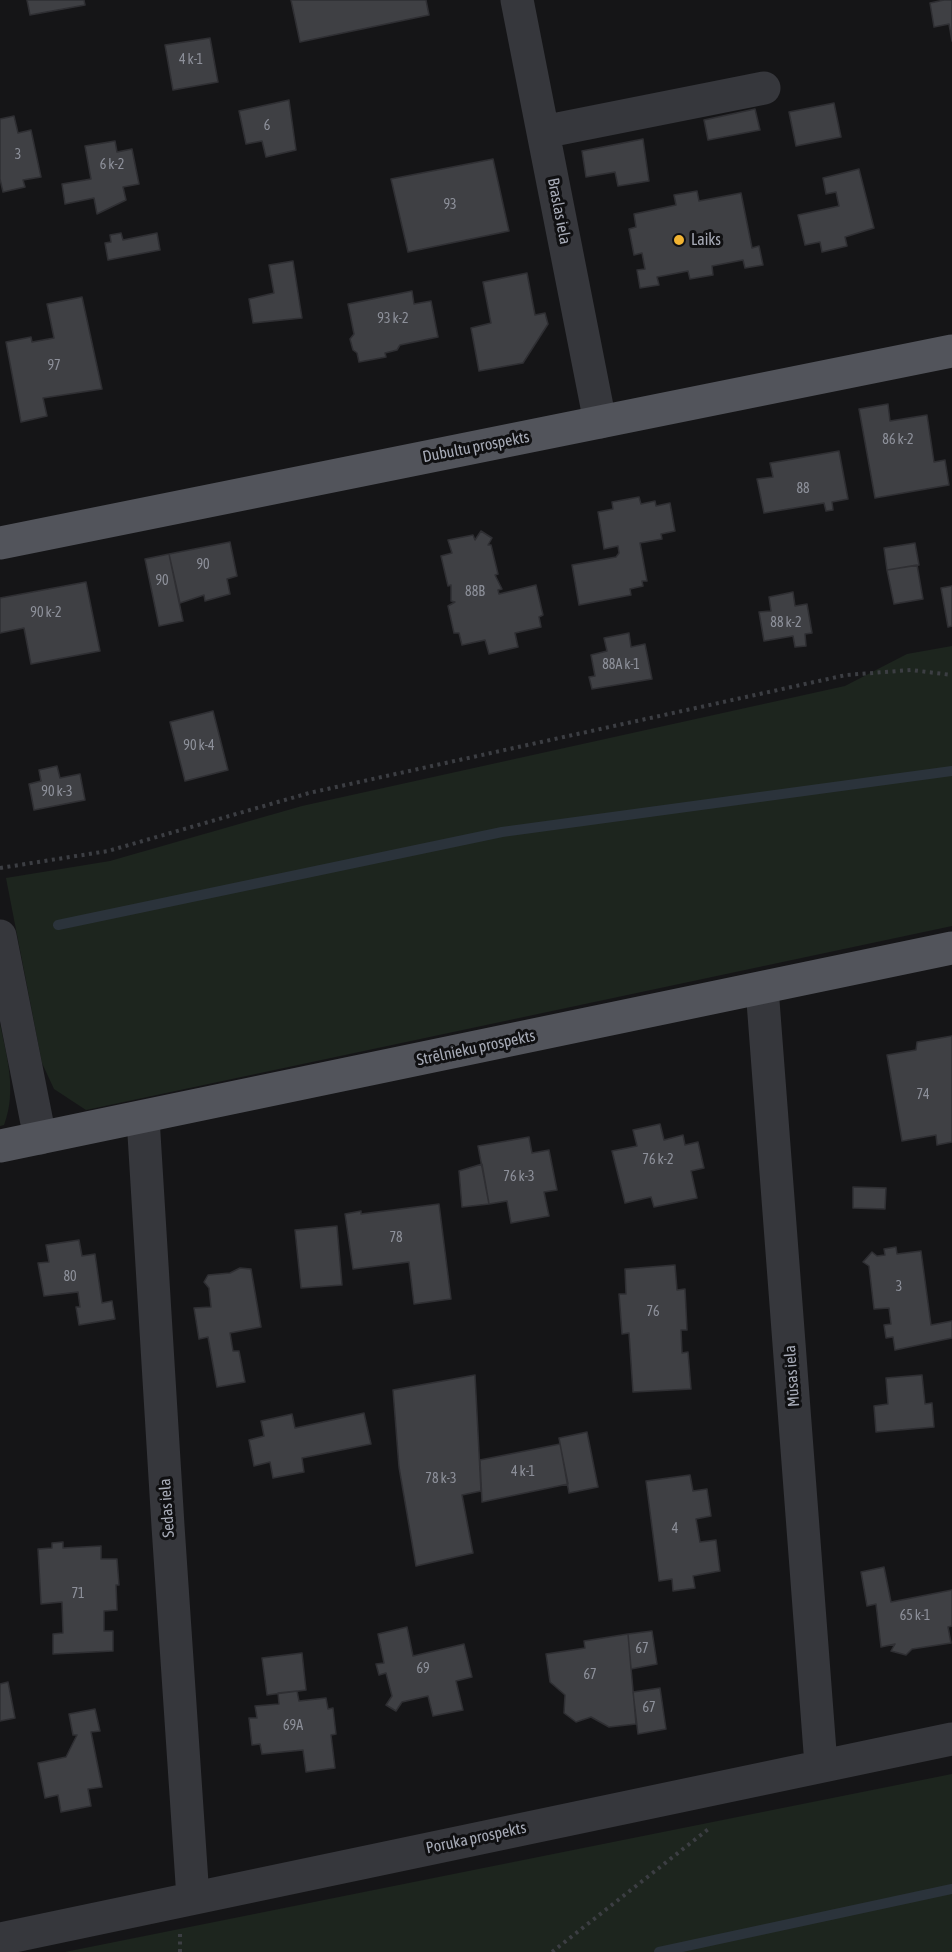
<!DOCTYPE html>
<html>
<head>
<meta charset="utf-8">
<style>
	body { margin:0 }
	canvas { display:block; background:#151517 }
</style>
</head>
<body>
<canvas width="952" height="1952"></canvas>
<script>
const context = document.querySelector('canvas').getContext('2d');
context.lineJoin = 'round';
function paint(path, color) { context.fillStyle = color; context.fill(path, 'evenodd'); }
function stroke(path, color, width, dash) { context.strokeStyle = color; context.lineWidth = width; context.lineCap = dash ? 'butt' : 'round'; context.setLineDash(dash || []); context.stroke(path); }
function drawText(font, color, halo, rows, align = 'center') {
  context.font = font + ' "Asap Condensed",sans-serif'; context.lineWidth = 6; context.setLineDash([]); context.textBaseline = 'middle'; context.strokeStyle = halo; context.fillStyle = color; for (const [text, x, y, turn = 0] of rows) {
    context.save(); context.translate(x, y); context.rotate((+turn || 0) * Math.PI / 180); context.textAlign = isNaN(turn) ? turn : align; if (halo) context.strokeText(text, 0, 0); context.fillText(text, 0, 0); context.restore();
  }
}
paint(new Path2D(`
	M952,646V926L86,1110L54,1089L42,1063L6,878L110,861L302,806L845,686L907,654Z
	M0,1024C7,1057 17,1091 4,1125L0,1126Z
	M952,1774V1952H65Z`), '#1d251e');
stroke(new Path2D(`
	M58,925L502,832L952,771
	M659,1952L952,1889`), '#2b333b', 10);
const building = new Path2D(`
	M27,0H84L85,5L30,15Z
	M291,0H426L429,15L300,42Z
	M944,0H952V41L949,24L934,27L930,3Z
	M210,38L218,82L173,90L165,45Z
	M289,100L296,150L266,157L262,141L246,144L239,111Z
	M834,103L841,137L796,146L789,112Z
	M755,109L760,130L708,140L704,120Z
	M14,116L18,133L31,130L41,177L23,180L25,187L3,192L0,179V119Z
	M643,139L649,181L618,186L615,172L586,177L582,151Z
	M115,141L117,152L132,149L139,184L123,187L126,200L97,214L94,198L65,204L62,184L91,179L85,146Z
	M493,159L509,231L408,252L391,179Z
	M859,169L874,228L845,237L847,246L822,252L820,242L805,245L798,215L839,206L836,192L826,194L823,178Z
	M697,191L699,201L741,193L752,248L759,246L763,265L745,268L743,260L712,266L713,275L690,279L688,271L657,277L659,285L640,288L637,270L645,269L642,253L634,255L629,229L636,227L634,214L676,205L674,195Z
	M121,233L123,240L157,233L160,250L108,260L105,243L111,242L110,235Z
	M293,261L302,318L253,323L249,299L274,293L269,265Z
	M527,273L535,315L545,313L548,324L523,363L479,371L471,328L491,323L483,282Z
	M412,291L414,304L431,301L438,337L400,345L397,350L385,353L386,357L359,362L357,353L353,350L350,339L354,334L348,304Z
	M82,297L102,389L43,398L47,416L21,422L6,342L31,337L32,342L54,338L47,304Z
	M888,404L890,421L927,415L934,462L945,460L949,485L875,498L859,409Z
	M839,451L848,499L832,502L833,510L826,511L824,503L764,513L757,479L773,477L770,463Z
	M639,497L641,504L655,501L656,506L670,503L675,531L661,534L662,539L640,543L647,581H642L643,586L630,589L631,595L579,605L572,565L616,557L619,553L618,546L604,549L598,512L613,509L612,502Z
	M481,531L492,538L488,545H491L498,574L495,575L502,589L498,590L499,594L536,585L543,615L539,617L541,627L515,633L518,647L489,654L485,640L462,645L459,633H454L448,606L455,602L451,601V585L448,586L441,556L452,553L448,540L473,535L475,540Z
	M230,542L237,576L227,579L230,594L205,601L204,595L180,603L169,554Z
	M915,543L919,565L887,570L884,548Z
	M169,554L183,621L159,626L145,559Z
	M917,565L923,599L894,604L887,570Z
	M86,582L100,651L31,664L24,628L0,633V598Z
	M952,586V626L948,627L941,588Z
	M793,592L795,606L807,604L812,633L805,634L806,646L795,647L793,636L764,641L759,612L771,611L769,597Z
	M629,633L631,647L645,644L652,679L592,689L589,677L595,676L591,655L607,651L604,638Z
	M213,711L228,770L185,781L170,722Z
	M57,766L60,778L80,774L85,800L34,810L29,784L41,781L39,770Z
	M952,1036V1142L937,1145L936,1135L902,1141L887,1055L916,1050L917,1042Z
	M660,1124L664,1140L683,1135L685,1145L698,1142L704,1168L691,1171L697,1198L654,1207L651,1197L625,1203L612,1151L637,1146L633,1130Z
	M529,1137L532,1153L549,1150L557,1190L544,1192L549,1216L511,1223L507,1201L489,1204L478,1146Z
	M482,1164L489,1204L462,1207L459,1171Z
	M853,1187L886,1188L885,1209L853,1208Z
	M439,1204L451,1299L414,1304L409,1262L353,1269L345,1214L361,1211V1214Z
	M337,1226L342,1285L301,1288L295,1230Z
	M79,1240L82,1256L95,1254L102,1303L112,1301L115,1319L79,1325L76,1307H80L78,1292L44,1296L38,1263L49,1262L46,1245Z
	M896,1247L897,1254L921,1251L931,1325L952,1321V1338L895,1350L893,1337L886,1338L884,1325L891,1324L889,1308L874,1309L869,1266L863,1262L872,1252L877,1256L885,1255L884,1249Z
	M675,1265L677,1290L685,1289L687,1330H681L682,1353L688,1352L691,1389L633,1392L629,1333L622,1334L619,1294H626L625,1269Z
	M240,1268L251,1269L261,1327L230,1333L233,1351H239L245,1382L217,1387L208,1337L199,1339L194,1308L211,1307L209,1288L204,1282L208,1275L230,1273Z
	M475,1375L481,1491L462,1495L473,1553L416,1566L399,1467L393,1390Z
	M922,1375L925,1404L932,1403L934,1427L876,1432L874,1406L888,1404L886,1378Z
	M364,1413L371,1444L302,1458L304,1472L273,1478L270,1462L254,1466L249,1440L264,1436L261,1421L292,1414L295,1428Z
	M587,1432L598,1487L569,1493L559,1438Z
	M560,1444L568,1484L482,1502L480,1460Z
	M690,1475L693,1491L707,1489L711,1516L696,1519L700,1542L716,1540L720,1571L693,1576L695,1588L673,1591L672,1579L659,1581L646,1481Z
	M63,1542V1548L101,1546V1559H117L119,1585H116L117,1610L104,1611V1631H113V1651L53,1654V1634L63,1633L62,1602L41,1604L38,1549L52,1548V1543Z
	M884,1567L891,1602L952,1590V1626L948,1627L951,1643L912,1649L906,1655L891,1651L895,1644L881,1647L876,1604L867,1606L861,1572Z
	M407,1627L413,1656L464,1644L472,1677L456,1681L463,1710L433,1716L428,1696L402,1702L396,1711L386,1705L392,1696L386,1673L379,1675L376,1664L384,1663L378,1634Z
	M652,1631L657,1664L631,1669L628,1634Z
	M628,1634L636,1724L609,1727L591,1717L576,1722L564,1713L565,1695L550,1682L546,1654L585,1648L584,1641Z
	M302,1653L306,1690L267,1695L262,1658Z
	M8,1682L15,1718L0,1721V1684Z
	M660,1688L666,1729L638,1734L633,1692Z
	M297,1691L299,1701L326,1698L328,1709L333,1708L336,1734L331,1735L335,1768L306,1772L303,1750L262,1754L260,1744L252,1745L249,1718H257L255,1706L279,1704L278,1693Z
	M95,1709L100,1731L91,1732L102,1787L88,1789L91,1806L61,1812L58,1795L45,1798L38,1763L66,1757L77,1735H73L69,1714Z`);
paint(building, '#3f4044');
stroke(building, '#2f2f33', 1.5);
stroke(new Path2D(`
	M0,868L108,851L309,793L846,675L911,670L952,675
	M180,1952V1934
	M552,1952L711,1827`), '#3c3e43', 4, [3, 4.5]);
stroke(new Path2D(`
	M517,0L600,422
	M543,132L764,88
	M0,936L40,1138
	M762,988L821,1765
	M143,1118L168,1526L193,1898
	M0,1939L952,1739`), '#36373c', 33);
stroke(new Path2D(`
	M0,543L952,351
	M0,1146L952,948`), '#52545b', 33);
for (const [x, y, r, color] of [
	[679,240,6,"#f2b432"]
]) { const dot = new Path2D(); dot.arc(x, y, r, 0, 2 * Math.PI); context.fillStyle = color; context.fill(dot); stroke(dot, '#101012', 2); }
drawText('14px', '#8d909a', null, [
	["4 k-1",191,60],
	["6",267,126],
	["3",18,155],
	["6 k-2",112,165],
	["93",450,205],
	["93 k-2",393,319],
	["97",54,366],
	["86 k-2",898,440],
	["88",803,489],
	["90",203,565],
	["90",162,581],
	["88B",475,592],
	["90 k-2",46,613],
	["88 k-2",786,623],
	["88A k-1",621,665],
	["90 k-4",199,746],
	["90 k-3",57,792],
	["74",923,1095],
	["76 k-2",658,1160],
	["76 k-3",519,1177],
	["78",396,1238],
	["80",70,1277],
	["3",899,1287],
	["76",653,1312],
	["4 k-1",523,1472],
	["78 k-3",441,1479],
	["4",675,1529],
	["71",78,1594],
	["65 k-1",915,1616],
	["67",642,1649],
	["69",423,1669],
	["67",590,1675],
	["67",649,1708],
	["69A",293,1726]
]);
drawText('16px', '#a7abb7', '#101012', [
	["Braslas iela",559,211,79],
	["Dubultu prospekts",476,447,-11],
	["Strēlnieku prospekts",476,1048,-12],
	["Mūsas iela",792,1376,-94],
	["Sedas iela",167,1508,-94],
	["Poruka prospekts",476,1838,-12]
]);
drawText('16px', '#a7abb7', '#101012', [
	["Laiks",691,240]
], 'left');
</script>
</body>
</html>
